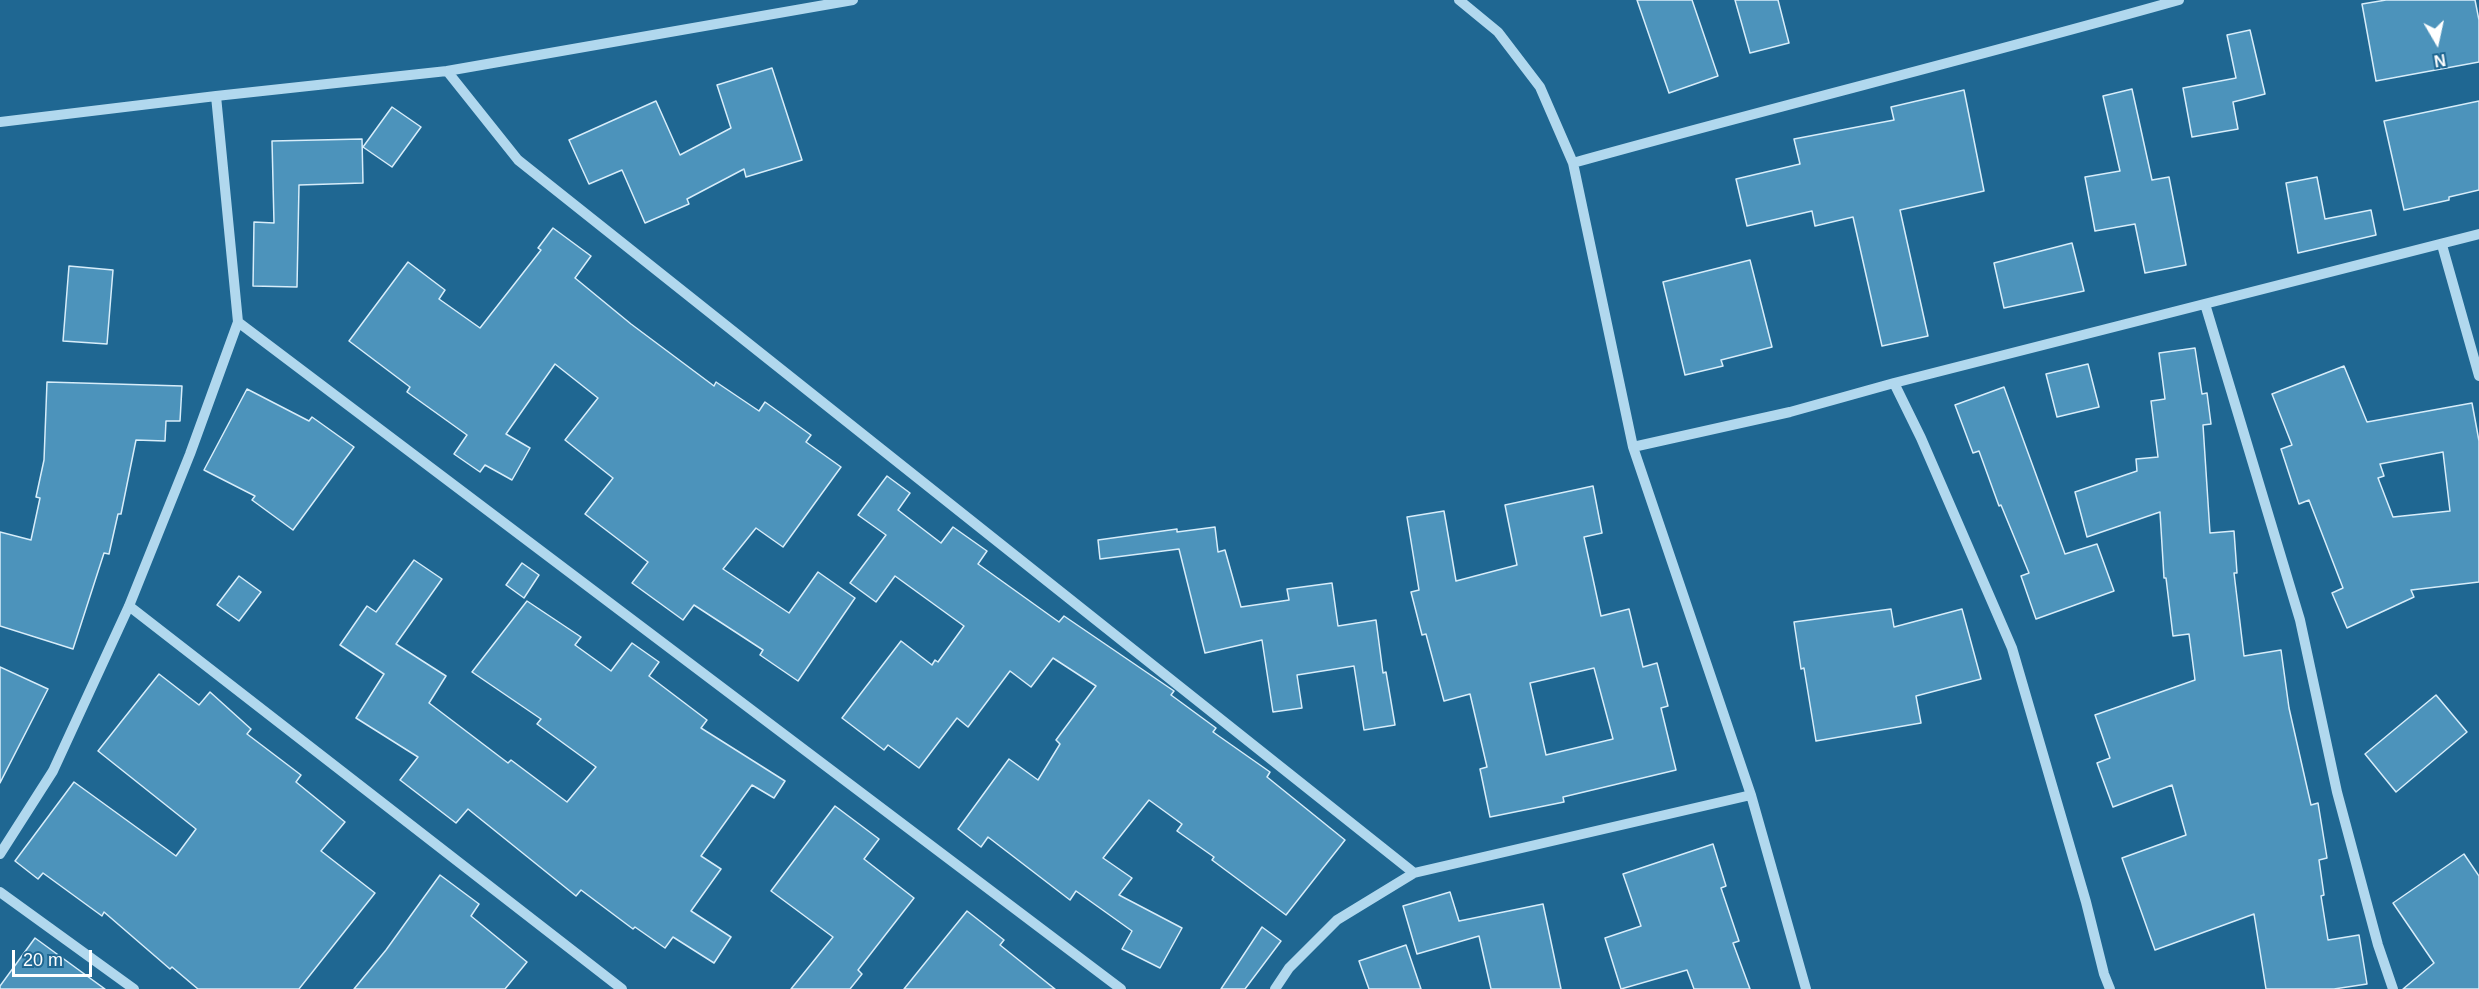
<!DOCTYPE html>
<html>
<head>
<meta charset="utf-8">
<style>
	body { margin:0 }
	#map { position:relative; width:2479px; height:989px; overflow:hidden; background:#1f6792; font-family:Helvetica,sans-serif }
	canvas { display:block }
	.north { position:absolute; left:2407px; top:12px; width:60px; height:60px; -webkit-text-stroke:4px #1f6792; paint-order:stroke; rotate:171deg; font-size:16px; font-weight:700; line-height:24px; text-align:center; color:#fff }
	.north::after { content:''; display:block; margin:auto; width:21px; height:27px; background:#fff; clip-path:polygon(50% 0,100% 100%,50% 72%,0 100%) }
	.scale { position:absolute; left:12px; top:950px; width:80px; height:27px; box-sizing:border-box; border:3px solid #fff; border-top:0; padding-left:8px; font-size:18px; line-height:21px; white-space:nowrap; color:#fff; -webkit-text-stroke:4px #1f6792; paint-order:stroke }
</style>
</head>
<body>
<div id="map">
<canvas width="2479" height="989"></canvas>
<div class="north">N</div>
<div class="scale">20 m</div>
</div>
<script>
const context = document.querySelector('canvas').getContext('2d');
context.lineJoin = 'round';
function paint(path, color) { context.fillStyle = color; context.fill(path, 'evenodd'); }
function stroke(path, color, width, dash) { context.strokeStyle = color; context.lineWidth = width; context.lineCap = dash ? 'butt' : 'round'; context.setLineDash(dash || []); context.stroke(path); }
const building = new Path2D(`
	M1637,0H1692L1718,76L1669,93Z
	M1735,0H1778L1789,43L1750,53Z
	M2386,0H2475L2479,20V62L2376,81L2362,4Z
	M2250,30L2265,94L2233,102L2238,129L2192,137L2183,88L2236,78L2227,35Z
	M772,68L802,160L746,177L744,169L687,199L689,204L645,223L622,170L589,184L569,140L656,101L680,155L731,128L717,85Z
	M2132,89L2152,180L2169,177L2186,265L2145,273L2135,224L2095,231L2085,177L2120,171L2103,96Z
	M1964,90L1984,191L1900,210L1928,336L1882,346L1853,217L1815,226L1812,211L1747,226L1736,179L1800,164L1794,139L1894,120L1891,107Z
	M2479,101V190L2449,197V200L2404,210L2384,121Z
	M392,107L421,127L392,167L363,147Z
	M362,139L363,183L299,185L297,287L253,286L254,222L274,223L272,141Z
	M2317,177L2325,219L2371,210L2376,235L2298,253L2286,183Z
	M553,228L591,256L575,278L631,324L714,386L716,382L759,411L765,402L811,435L806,442L841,467L783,547L756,528L723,569L789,613L818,572L855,598L798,681L760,655L763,650L694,605L683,620L632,583L648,562L585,514L613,478L565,440L598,398L555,364L506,434L530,448L512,480L485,465L480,472L454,454L467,435L407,392L410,387L349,341L408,262L445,290L439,299L480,328L541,250L538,248Z
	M2072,243L2084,291L2004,308L1994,263Z
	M1750,260L1772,347L1721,360L1723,366L1685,375L1663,282Z
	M69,266L113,270L107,344L63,341Z
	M2195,348L2202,394L2207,393L2211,424L2203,425L2210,533L2234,531L2237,573H2234L2244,656L2281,650L2289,708L2311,805L2318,803L2327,858L2319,860L2324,895L2321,896L2328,940L2359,935L2367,984L2334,989H2266L2254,914L2155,950L2122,858L2186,835L2172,785L2113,807L2097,763L2110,758L2095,715L2195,680L2189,634L2173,636L2166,578H2164L2160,512L2087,537L2075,492L2137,471L2136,459L2158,457L2151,401L2165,399L2159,353Z
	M2088,364L2099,407L2057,417L2046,374Z
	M2344,366L2367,422L2472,403L2479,441V582L2411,590L2414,597L2347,628L2332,593L2343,588L2309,500L2299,504L2281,449L2292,445L2272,394ZM2443,452L2450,511L2393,517L2378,478L2384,476L2380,464Z
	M47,382L182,386L180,421H166L165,441L136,440L121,514H118L109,554L104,553L73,649L0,626V532L31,540L40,498L36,497L44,460Z
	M2004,387L2065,554L2097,544L2114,591L2036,619L2021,576L2029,573L2001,505L1999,506L1979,451L1973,453L1955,405Z
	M247,389L309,421L312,417L354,447L293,530L252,500L255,496L204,470Z
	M887,476L910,493L898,510L941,543L953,527L987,551L978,564L1059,622L1064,616L1174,691L1171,695L1216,728L1213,732L1270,772L1267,777L1345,840L1286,915L1212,860L1214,857L1177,831L1182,824L1149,800L1103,858L1132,878L1119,895L1182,928L1160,968L1122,949L1132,931L1076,891L1070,900L988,837L981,847L958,829L1009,759L1038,780L1060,744L1056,740L1096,686L1053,658L1031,687L1010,671L968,727L957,718L919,768L888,745L884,750L842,718L901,641L932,665L935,660L938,662L964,626L895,576L876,602L850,583L886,535L858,515Z
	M1593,486L1602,533L1584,537L1601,616L1629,609L1643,667L1657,663L1668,706L1661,708L1676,770L1563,797L1564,802L1490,817L1480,769L1487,767L1470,694L1444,701L1426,634L1422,635L1411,592L1419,590L1407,517L1444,511L1456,581L1517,565L1505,505ZM1594,668L1613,739L1546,755L1530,683Z
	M1215,527L1218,552L1225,550L1241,607L1289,600L1287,589L1332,583L1338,626L1376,620L1383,673L1386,672L1395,725L1364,730L1354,666L1297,675L1302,708L1273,712L1262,640L1205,653L1179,549L1100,559L1098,540L1177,529V532Z
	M414,560L442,579L396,644L446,676L429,703L508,763L511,760L567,802L596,767L537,724L541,719L472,672L527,601L581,637L575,645L611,671L632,643L659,662L649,676L707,720L701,728L785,781L774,798L752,785L701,856L721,869L691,911L731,937L714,963L673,937L665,948L635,927L633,929L581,890L576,896L468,809L456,823L400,780L418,757L356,718L384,674L340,645L367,606L376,612Z
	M522,563L539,575L524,598L506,585Z
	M239,576L261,592L239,621L217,605Z
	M1891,609L1894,627L1962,609L1981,679L1916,696L1921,723L1816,741L1804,668L1801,669L1794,622Z
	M0,667L48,689L0,783Z
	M159,674L199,705L210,692L251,729L247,734L301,775L296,782L345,822L321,851L375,893L299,989H198L172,967L170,969L104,912L102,916L43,873L38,879L15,861L74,782L176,856L196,829L98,751Z
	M2436,695L2467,732L2396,792L2365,754Z
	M835,806L879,839L864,859L914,898L858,970L862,974L850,989H791L833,937L771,891Z
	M1713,844L1726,886L1721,888L1739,941L1733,943L1750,989H1694L1687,970L1621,989L1605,938L1641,926L1623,874Z
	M2464,854L2479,876V989H2403L2434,963L2393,903Z
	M440,875L479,904L471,916L527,962L505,989H354L386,950Z
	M1450,892L1459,921L1543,904L1561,989H1491L1479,936L1417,954L1403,906Z
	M967,911L1004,940L1000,945L1055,989H904Z
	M1262,927L1281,941L1245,989H1221Z
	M35,938L105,989H0V986Z
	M1406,945L1421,989H1369L1359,961Z`);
paint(building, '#4c93bb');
stroke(building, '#d7edfa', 1.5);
stroke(new Path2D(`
	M1459,0L1498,32L1540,87L1573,163L1633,447L1751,795L1806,989
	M447,71L853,0
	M0,122L216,96L447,71L518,160L1414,873
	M1573,163C1774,107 1977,57 2179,0
	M2442,245L2479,376
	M2205,304L2300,620L2337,792L2378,945L2393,989
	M238,322L1121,989
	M1894,383L1921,438L2012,648L2086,902L2104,974L2110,989
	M1633,447L1790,412L1894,383L2479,234
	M129,606L622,989
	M0,854L53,771L129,606L190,454L238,322L216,96
	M0,892L134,989
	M1275,989L1289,968L1337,920L1414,873L1751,795`), '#b1d8ee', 10);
</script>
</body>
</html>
